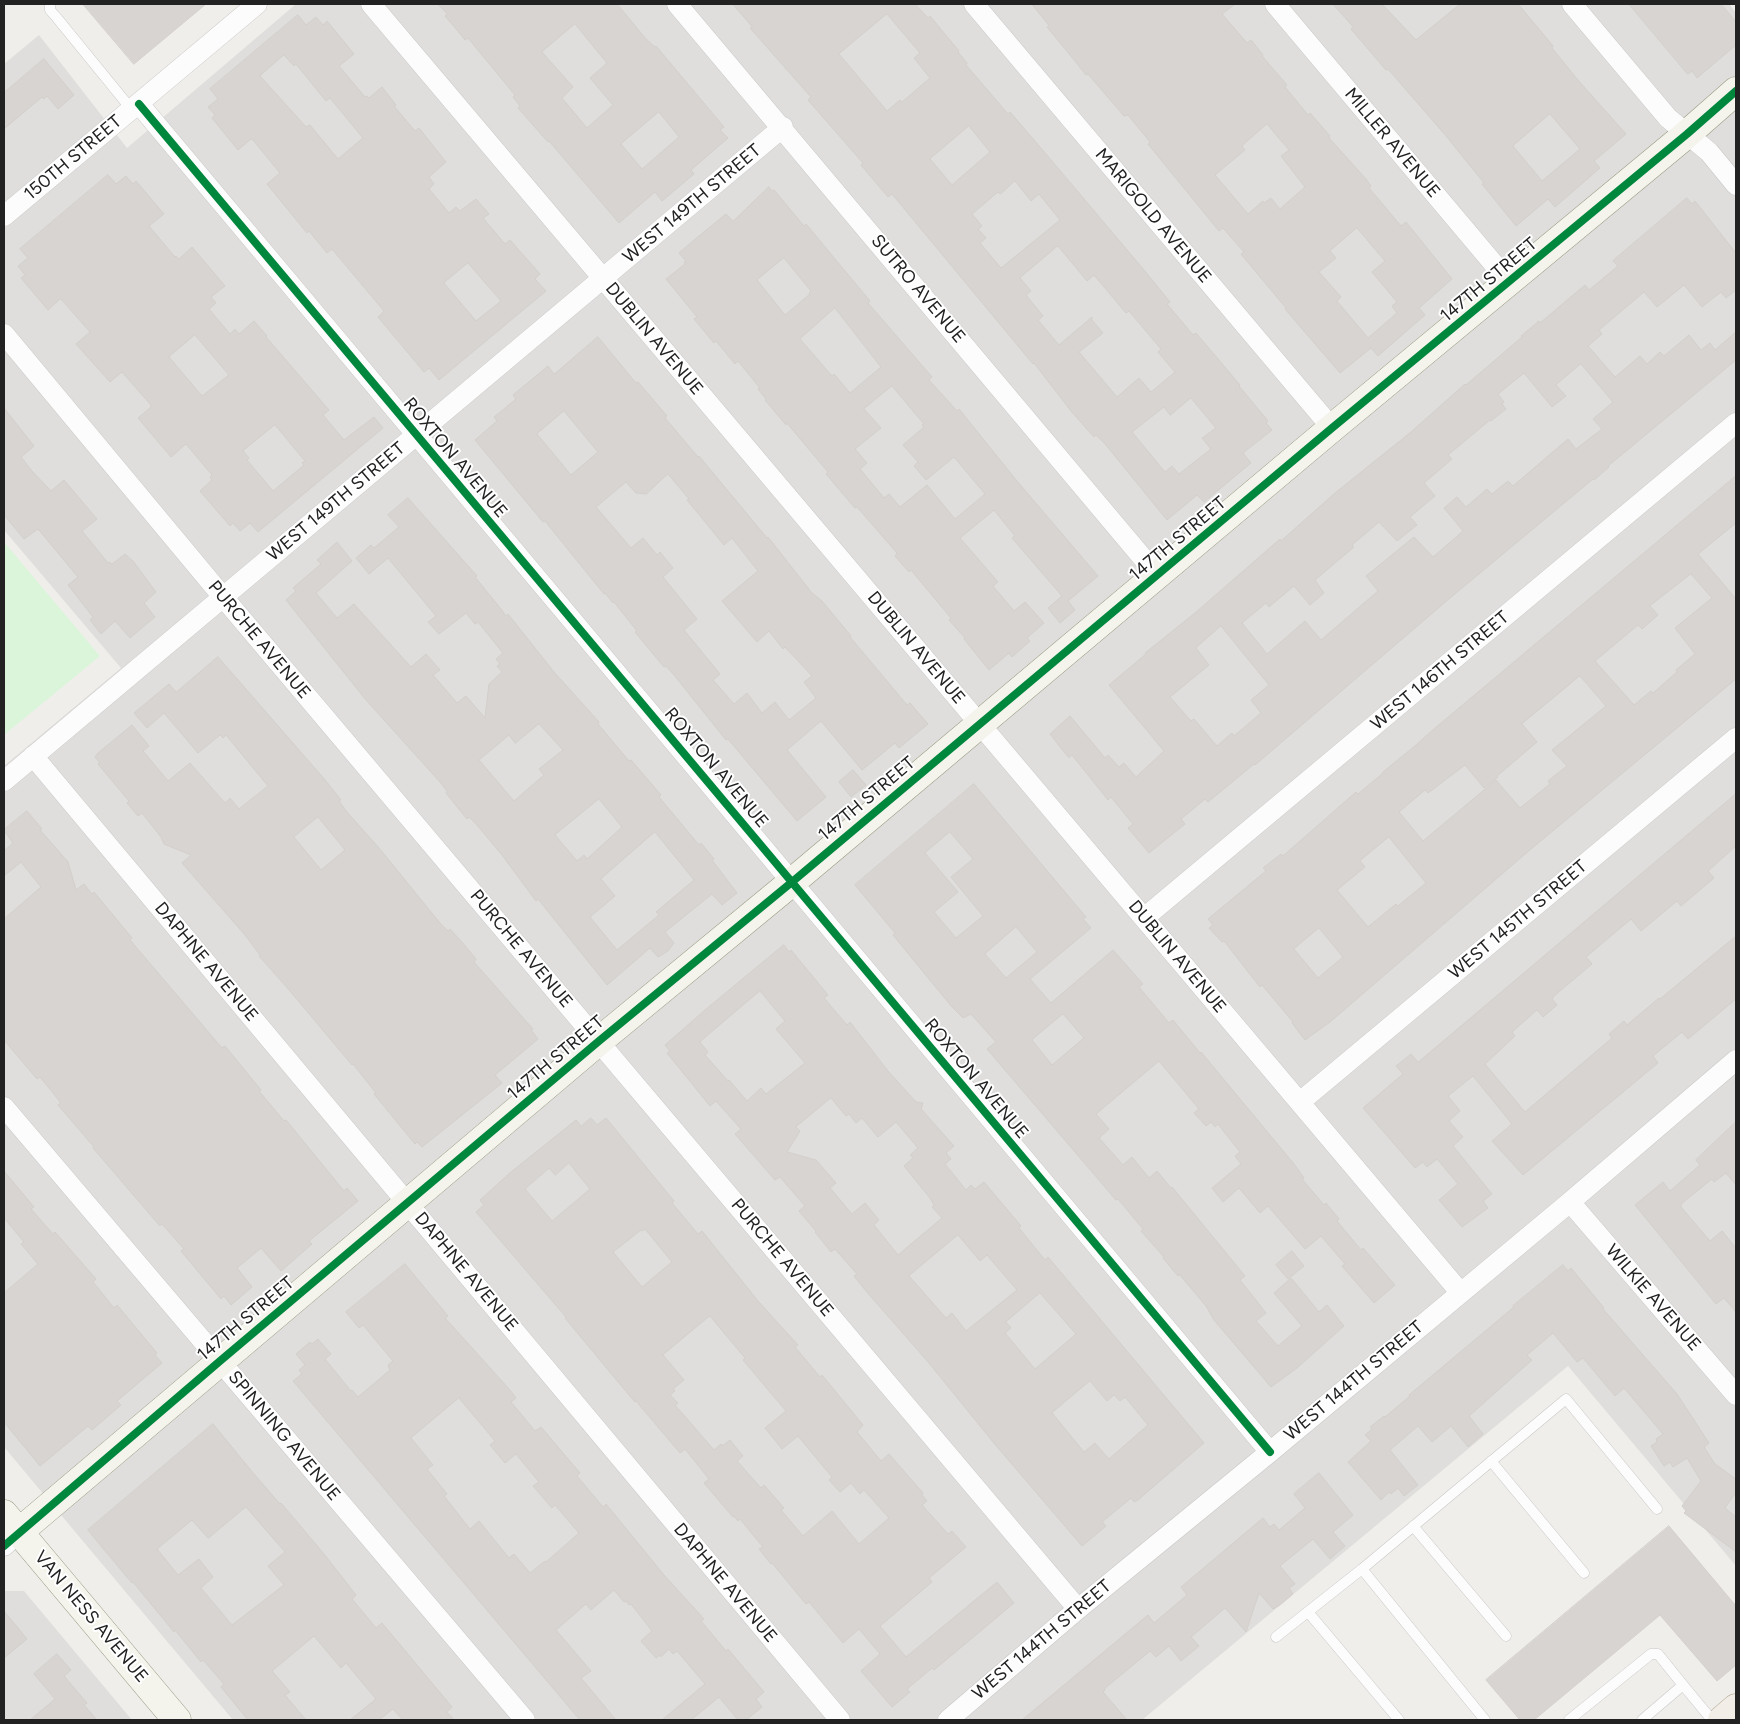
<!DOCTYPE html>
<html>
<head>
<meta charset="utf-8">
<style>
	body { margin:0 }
	#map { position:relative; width:1740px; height:1724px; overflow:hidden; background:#f0eeeb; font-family:Figtree,sans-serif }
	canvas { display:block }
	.frame { position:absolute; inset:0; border:5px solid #222; pointer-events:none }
</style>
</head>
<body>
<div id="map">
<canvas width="1740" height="1724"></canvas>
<div class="frame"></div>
</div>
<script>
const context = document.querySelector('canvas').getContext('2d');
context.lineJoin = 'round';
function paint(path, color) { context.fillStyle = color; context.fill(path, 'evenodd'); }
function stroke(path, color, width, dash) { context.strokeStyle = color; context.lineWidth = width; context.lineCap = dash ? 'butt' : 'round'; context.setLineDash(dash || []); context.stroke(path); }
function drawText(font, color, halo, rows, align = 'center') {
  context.font = font + ' Figtree,sans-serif'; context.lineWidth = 4; context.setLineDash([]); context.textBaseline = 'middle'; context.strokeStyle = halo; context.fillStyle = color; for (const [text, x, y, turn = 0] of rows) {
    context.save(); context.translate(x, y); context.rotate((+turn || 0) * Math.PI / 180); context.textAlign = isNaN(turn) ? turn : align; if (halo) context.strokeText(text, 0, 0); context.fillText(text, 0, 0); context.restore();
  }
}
paint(new Path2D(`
	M296,4H1729L1736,13V1566L1568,1366L1142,1720H233L4,1447V766L121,668L4,530V64L39,35L127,148Z
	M4,1591H24L132,1720H4Z`), '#dfdedc');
paint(new Path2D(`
	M4,542L100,656L4,735Z`), '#daf5da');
const building = new Path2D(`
	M83,4H206L134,64Z
	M438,4H617L646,39L655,47L656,46L724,127L720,130L728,138L691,170L694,174L662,201L655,192L619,223L549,141L548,142L518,108L520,106L513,97L515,95L468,38L465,40L457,30L445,16L447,14ZM575,24L607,63L590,78L613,105L587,128L562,98L573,87L542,52ZM659,112L679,137L642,169L621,144Z
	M733,4H915L928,18L930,16L959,51L958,52L967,63L966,65L1008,114L1010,112L1046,154L1144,270L1170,302L1167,304L1193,335L1196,333L1240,385L1239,386L1268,421L1266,423L1272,430L1243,453L1251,463L1204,502L1197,495L1167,520L1106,445L1096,435L1094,437L1071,411L1034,363L1033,364L892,194L888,197L861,165L863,163L808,100L811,97L750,28L752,27ZM887,14L920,53L914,58L930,78L902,102L900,100L887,111L839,54ZM969,126L990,152L952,185L930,159ZM1015,181L1031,201L1039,194L1060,220L1001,268L980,243L986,238L978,229L982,226L972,214L998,192L1000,194ZM1058,246L1087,281L1094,275L1126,313L1129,311L1161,349L1158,352L1175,372L1151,392L1139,378L1117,397L1079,352L1103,333L1092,320V317L1059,345L1038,320L1043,316L1026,295L1031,291L1020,278ZM1191,398L1216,428L1202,438L1211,449L1179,474L1172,466L1165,472L1132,432L1164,407L1170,415Z
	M1032,4H1235L1222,14L1247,43L1251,40L1263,55L1262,56L1287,85L1285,87L1308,115L1310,113L1330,136L1329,138L1366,179L1371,186L1369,188L1401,226L1406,222L1452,279L1419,308L1425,315L1378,356L1371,348L1340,373L1285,309L1286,308L1241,254L1244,252L1223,228L1219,231L1148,144L1150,142L1128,115L1124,116L1088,74L1086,75L1075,61L1047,27L1049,26ZM1267,124L1289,150L1281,156L1305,187L1280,209L1271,198L1264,203L1263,201L1248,214L1215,175L1245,150L1242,146ZM1357,228L1385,261L1372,272L1397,302L1392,306L1397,313L1368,338L1337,301L1341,297L1319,272L1336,258L1330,251Z
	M1333,4H1382L1416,40L1460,4H1518L1553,46L1552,48L1577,79L1626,134L1594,161L1600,168L1555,207L1548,199L1516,226L1482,184L1484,183L1447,137L1388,69L1386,70L1351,29L1353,27ZM1550,114L1580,149L1542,181L1513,146Z
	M1629,4H1721L1736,22V45L1697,78L1692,71L1688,74Z
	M298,15L306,25L316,17L323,25L327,21L354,54L339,66L365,97L367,96L369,98L382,87L396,105L394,106L415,131L419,128L446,162L429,177L434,184L429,189L449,213L456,207L460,211L476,199L489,214L483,218L505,244L510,240L540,274L535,279L546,291L439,380L429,368L424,372L378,317L384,311L332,249L327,253L309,231L307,233L267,184L280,173L253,140L251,139L238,150L212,118L215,115L208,107L218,99L210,89ZM284,55L294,66L296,64L326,101L330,98L363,138L338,159L310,125L306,127L260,76ZM468,263L501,301L476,321L444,283Z
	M44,59L74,95L58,109L47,96L44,99L42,97L4,129V93Z
	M108,175L116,184L126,176L133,184L136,181L164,214L149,226L175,257L176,256L179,259L192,247L225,286L211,297L216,303L209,309L230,334L235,329L239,334L254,321L267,336L266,337L329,410L323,415L344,440L374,417L383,428L258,532L250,523L240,531L233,523L230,526L200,491L212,480L210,477L212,475L186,444L171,457L138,418L151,407V405L122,372L110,382L76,344L90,332L62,300L60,299L48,310L21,278L25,275L18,266L28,258L20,249ZM195,335L229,375L202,396L169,357ZM275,425L305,461L302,463L304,465L273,491L247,460L249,458L243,451Z
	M769,187L772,191L774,190L804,226L806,224L870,301L868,303L932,377L929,380L957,411L959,409L1017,481L1098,576L1068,601L1075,610L1060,623L1048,608L1062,596L1012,538L1015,536L994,510L960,538L998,582L993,586L1014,611L1025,602L1044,623L1027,638L1030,641L1012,657L1009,653L989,670L964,639L965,638L949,620L951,618L911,570L909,572L895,556L897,553L857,507L855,508L826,474L828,472L786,422V425L765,400L766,399L758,389L760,388L738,361L735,364L716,341L714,343L694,319L697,317L666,279L685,264L684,262L686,261L679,253L694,240L726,214L733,221ZM784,258L811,291L809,293L810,294L785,315L757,280ZM835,308L881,367L850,393L834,374L832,376L800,339ZM892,386L924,424L922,425L924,427L903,445L918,462L914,466L926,480L954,457L985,494L955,519L927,485L900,507L889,494L884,498L860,469L867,463L855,449L881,428L864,409Z
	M1687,198L1692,204L1695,201L1736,253V290L1726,298L1721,292L1702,307L1684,285L1657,307L1644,292L1599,330L1602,334L1588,346L1615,377L1640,356L1647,364L1660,352L1664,356L1689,335L1701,350L1710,343L1715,350L1736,332V360L1608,466L1609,467L1594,480L1593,479L1450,598L1255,765L1254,764L1208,802L1205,799L1181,819L1185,824L1149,853L1128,828L1133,824L1111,797L1108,800L1072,755L1069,758L1050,734L1070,716L1105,758L1108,755L1119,767L1124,763L1136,777L1164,751L1109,685L1146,654L1145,653L1195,613L1280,539L1281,541L1335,493L1411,432L1465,384L1466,385L1522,337L1521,336L1539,321L1540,323L1585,285L1589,290L1618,266L1613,261ZM1581,364L1613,402L1593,419L1602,429L1576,449L1568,439L1513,486L1508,481L1492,494L1487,489L1466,507L1457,497L1444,508L1463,531L1433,557L1414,537L1366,576L1378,591L1321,640L1305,621L1267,654L1242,623L1266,603L1269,607L1294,586L1310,605L1324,593L1315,580L1354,547L1352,545L1379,522L1397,541L1417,525L1410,517L1435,496L1424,483L1452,459L1448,455L1490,420L1491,421L1506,409L1502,404L1504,402L1498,394L1524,373L1552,407L1566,396L1556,385ZM1221,626L1269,685L1251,700L1261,713L1234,736L1232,733L1217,746L1194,719L1191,721L1170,697L1209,665L1196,648Z
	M598,337L636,383L638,382L667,416L665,418L698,457L699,456L767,538L768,537L812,593L822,601L851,636L850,637L907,705L910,703L928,724L899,748L895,743L862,770L821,721L787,750L826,797L797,821L728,739L726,740L674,675L666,666L664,667L635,632L637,631L614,602L613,603L605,593L604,594L545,521L543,522L475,440L497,421L494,417L516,399L513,395L548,366L554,374ZM564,411L598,452L571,475L537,434ZM668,474L689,499L687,500L724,545L732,538L758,571L722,601L757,642L769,631L783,649L785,647L812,676L804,682L816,698L789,720L775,702L762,713L747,693L734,704L713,680L720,674L684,630L697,619L663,577L673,568L660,552L657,555L643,538L631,548L596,507L626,482L636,493L646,494Z
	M4,408L34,446L21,457L32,471L51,491L64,480L97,519L82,531L108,563L109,562L112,564L125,554L133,561L156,592L144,603L155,617L130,638L115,621L101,634L90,620L93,617L68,585L78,577L38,529L24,539L4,515Z
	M1736,476V523L1698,554L1736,599V679L1531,849L1330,1022L1305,1040L1292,1023L1293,1022L1262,985L1260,987L1224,941L1222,942L1209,928L1213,925L1208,919L1266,871L1263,868L1281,854L1283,856L1356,792L1358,794L1382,774L1383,772L1416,745L1434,729ZM1691,574L1712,598L1675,628L1695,654L1676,670L1677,672L1653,693L1651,691L1634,705L1595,661L1638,625L1642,629L1658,615L1650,606ZM1580,676L1606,706L1552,750L1567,766L1548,781L1550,784L1520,808L1496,780L1423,841L1399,812L1425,790L1428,793L1465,765L1484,788L1498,777L1497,776L1537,742L1522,724ZM1389,837L1426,883L1398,906L1396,904L1368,927L1337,890L1365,867L1360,861ZM1319,928L1343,957L1318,978L1294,949Z
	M408,498L477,576L475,577L501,609L506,616L508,614L554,672L599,722L598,724L629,761L631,760L661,795L659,797L699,845L701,843L714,859L712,860L737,893L722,905L712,894L665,932L674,943L668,951L658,957L650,948L607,985L538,899L536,901L502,855L477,825L469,817L467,819L446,793L447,791L440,782L366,700L286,600L296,591L293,588L321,564L317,560L337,542L352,561L316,593L337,618L354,604L411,667L426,654L440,670L433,675L457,703L466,696L485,718L489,684L502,672L497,666L500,664L496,659L503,653L478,622L475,624L466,613L439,634L428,622L436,616L388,558L369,574L356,558L371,545L374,548L399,527L388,515ZM539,724L563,750L539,769L544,775L514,801L479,760L509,735L515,743ZM599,799L622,827L587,859L584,855L577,861L555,835ZM655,832L694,880L656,912L659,915L617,950L590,917L615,896L601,879Z
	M218,657L326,781L341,800L339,801L347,812L379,848L440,923L448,931L450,929L461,941L476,959L474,962L533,1029L531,1030L538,1039L495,1075L502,1083L422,1147L417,1142L415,1144L374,1094L376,1093L353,1064L352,1065L290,991L259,956L260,955L245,935L182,863L191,855L164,844L161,837L142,813L138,816L127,803L129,801L98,764L100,763L95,757L98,753L132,725L149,746L143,751L168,781L190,763L225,803L230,798L239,809L268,786L226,735L223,738L220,735L198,753L164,713L147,728L134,713L169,684L176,692ZM318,817L345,850L321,870L294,837Z
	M853,770L866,785L851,797L839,782Z
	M974,784L1086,917L1083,919L1091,928L1030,979L1051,1003L1113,950L1143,984L1139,987L1169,1023L1173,1020L1200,1053L1201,1052L1294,1164L1304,1178L1302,1179L1324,1205L1326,1203L1339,1219L1337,1221L1361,1250L1363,1248L1395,1285L1374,1303L1342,1266L1345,1264L1321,1236L1305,1249L1268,1206L1260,1213L1239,1188L1223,1202L1212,1188L1241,1164L1235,1156L1240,1152L1218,1124L1215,1127L1211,1122L1206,1126L1194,1113L1199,1109L1159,1061L1096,1114L1109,1129L1099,1138L1123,1165L1132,1157L1149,1178L1157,1171L1171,1188L1172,1187L1245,1276L1240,1280L1266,1313L1256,1321L1278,1346L1302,1326L1274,1293L1291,1278L1319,1312L1327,1305L1344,1326L1297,1368L1271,1387L1214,1320L1206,1306L1179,1274L1178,1276L1163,1258L1164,1257L1141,1231L1143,1229L1118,1199L1116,1200L987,1049L996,1042L971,1014L963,1018L952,1007L893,935L895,933L855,885ZM950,832L973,859L951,877L983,916L956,938L934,912L958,892L925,853ZM1016,927L1037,952L1006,978L985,954ZM1063,1014L1084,1038L1052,1065L1032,1040Z
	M1736,794V846L1708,871L1714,878L1681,906L1677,901L1641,931L1631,919L1586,957L1592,964L1554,996L1552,999L1557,1005L1543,1017L1537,1010L1512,1032L1515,1036L1485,1064L1525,1112L1612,1038L1609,1034L1624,1021L1627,1025L1659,998L1660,999L1736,936V999L1688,1039L1682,1032L1653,1056L1658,1063L1523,1175L1492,1141L1512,1124L1473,1076L1448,1096L1460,1111L1449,1121L1463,1137L1453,1146L1492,1194L1483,1201L1488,1208L1462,1227L1439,1200L1458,1184L1437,1159L1427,1167L1423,1162L1415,1168L1363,1108L1403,1074L1396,1066L1411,1054L1418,1062Z
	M27,811L42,829L40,830L48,839L68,862L76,890L84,884L92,894L94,892L132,938L130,940L222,1048L225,1046L261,1090L259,1091L284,1121L286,1120L344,1191L347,1188L358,1201L309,1241L312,1244L281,1271L261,1248L237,1268L252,1287L231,1305L224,1296L221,1299L181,1251L184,1249L162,1224L160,1226L93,1148L94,1147L58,1105L61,1103L40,1077L37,1079L4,1040V919L41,887L21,862L4,876V851L13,843L4,830Z
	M784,945L789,952L791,950L828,995L824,998L847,1025L850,1022L888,1071L916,1102L923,1103L921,1109L954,1146L946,1153L951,1159L945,1164L966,1190L971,1185L975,1189L984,1182L1021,1226L1019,1228L1045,1260L1048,1257L1204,1443L1138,1500L1134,1502L1131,1498L1102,1522L1106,1526L1082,1546L993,1442L929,1363L866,1291L854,1276L857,1274L835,1249L831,1252L815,1232L816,1231L799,1211L805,1206L780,1177L775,1180L735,1134L741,1129L716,1101L710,1106L667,1053L670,1051L665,1045L705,1010ZM760,991L785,1021L776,1029L805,1063L766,1094L761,1088L747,1101L729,1080L728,1081L705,1055L708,1052L700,1042ZM831,1098L846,1116L849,1114L856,1123L862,1118L878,1137L896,1122L918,1148L910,1155L913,1158L904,1166L930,1198L934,1205L932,1207L942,1218L898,1255L874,1225L879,1220L865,1203L852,1214L830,1188L836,1183L816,1160L787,1152L800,1131L796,1127ZM958,1235L980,1261L987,1255L1017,1290L966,1331L952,1313L946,1318L909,1276ZM1040,1293L1076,1334L1035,1369L1005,1333L1011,1328L1006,1322ZM1090,1381L1107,1401L1114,1395L1120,1401L1125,1397L1148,1425L1109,1459L1095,1443L1084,1452L1052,1413Z
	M591,1118L597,1125L606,1118L674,1201L672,1203L698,1234L702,1231L758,1301L798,1345L795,1347L820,1377L822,1375L863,1425L857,1432L881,1461L889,1454L923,1493L922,1495L927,1501L922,1505L948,1534L952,1531L966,1547L929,1578L932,1582L880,1626L906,1657L997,1582L1014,1603L934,1670L932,1668L907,1689L910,1692L892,1707L861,1671L880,1654L859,1629L843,1643L809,1602L806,1604L772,1563L771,1564L759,1549L763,1547L740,1519L738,1521L734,1516L733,1517L704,1483L709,1479L685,1449L680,1453L636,1401L635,1402L624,1389L565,1318L566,1317L476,1212L484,1205L480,1200L511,1172L576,1120L581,1126ZM569,1163L590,1189L552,1221L525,1189L549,1168L555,1175ZM645,1229L672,1262L642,1287L613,1252L641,1230L642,1231ZM710,1316L745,1358L743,1360L786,1411L765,1428L782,1449L798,1436L832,1477L829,1480L840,1492L851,1483L860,1494L864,1490L889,1518L859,1544L832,1511L803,1536L781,1510L784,1508L764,1485L761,1488L737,1461L743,1456L730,1440L722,1446L721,1444L714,1450L675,1405L678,1403L670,1395L675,1391L673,1389L684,1380L663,1355Z
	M1736,1122V1185L1726,1173L1714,1182L1712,1179L1681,1204V1207L1710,1241L1722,1231L1736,1248V1312L1724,1298L1716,1304L1635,1205L1663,1182L1670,1191L1700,1165L1696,1160Z
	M4,1171L34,1207L31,1209L53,1234L55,1232L96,1279L93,1282L114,1308L117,1305L157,1353L155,1355L162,1363L117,1401L121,1405L92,1430L88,1426L40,1466L4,1422V1293L38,1264L21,1244L24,1242L4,1218Z
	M1292,1251L1304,1266L1288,1279L1276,1265Z
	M405,1264L448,1316L445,1318L510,1390L516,1398L511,1402L535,1431L541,1427L580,1473L577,1476L603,1507L606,1504L664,1575L704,1619L701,1621L726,1651L728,1649L764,1692L756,1699L762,1707L746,1720H738L719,1697L691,1720H662L705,1684L677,1651L673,1654L669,1649L661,1657L660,1655L656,1658L641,1641L652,1631L631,1604L629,1605L626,1601L624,1602L614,1590L591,1610L586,1604L556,1630L591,1671L581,1678L616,1720H580L293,1381L302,1374L299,1370L305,1365L296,1354L310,1342L312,1344L318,1339L331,1354L325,1359L351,1391L352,1390L358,1397L390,1370L388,1365L393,1361L363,1325L359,1328L346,1312ZM459,1398L495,1441L490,1445L505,1463L516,1454L539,1482L533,1486L552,1508L555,1505L579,1533L546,1562L545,1561L530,1573L514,1554L509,1558L479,1521L470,1529L444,1496L447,1494L427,1469L433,1465L411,1438Z
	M1563,1265L1568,1271L1571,1268L1604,1308L1603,1309L1677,1394L1709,1443L1704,1447L1715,1464L1736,1479V1492L1725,1508L1736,1517V1552L1684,1513L1686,1511L1682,1506L1701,1481L1687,1458L1673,1467L1670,1462L1664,1466L1651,1446L1657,1442L1656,1439L1663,1434L1624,1388L1615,1396L1583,1358L1577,1362L1553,1333L1527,1355L1532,1360L1469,1416L1483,1434L1468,1447L1451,1426L1432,1442L1418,1426L1390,1450L1418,1485L1404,1496L1398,1488L1391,1494L1389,1492L1381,1500L1348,1462L1371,1441L1365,1435L1372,1429L1370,1427L1384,1416L1385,1417L1410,1396L1409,1395L1514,1307L1513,1306Z
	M213,1424L254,1474L280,1504L281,1503L324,1554L356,1595L352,1599L376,1628L382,1623L452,1707L447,1712L454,1720H403L393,1709L379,1720H350L376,1699L346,1663L341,1668L314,1636L272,1671L290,1692L285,1695L306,1720H248L221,1687L224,1684L203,1660L201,1662L175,1630L174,1632L133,1582L132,1583L101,1546L88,1530ZM246,1507L285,1552L268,1566L284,1585L232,1625L201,1588L213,1577L199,1559L178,1575L157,1549L192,1520L208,1538Z
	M1319,1473L1353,1515L1333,1532L1345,1546L1330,1559L1313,1539L1280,1566L1295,1584L1289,1588L1293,1594L1280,1605L1273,1609L1259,1593L1246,1632L1225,1608L1191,1637L1199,1646L1181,1661L1169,1646L1156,1657L1150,1651L1104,1689L1105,1690L1103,1692L1127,1720H1022L1148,1615L1154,1623L1187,1595L1181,1587L1263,1518L1270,1527L1274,1524L1279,1530L1305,1508L1294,1494Z
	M1669,1526L1736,1606V1665L1717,1681L1660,1615L1534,1720H1520L1486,1680Z
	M4,1611L27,1639L4,1658Z
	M57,1654L71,1670L64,1676L87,1703L84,1705L97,1720H30L55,1699L34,1674Z`);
paint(building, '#d7d4d2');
stroke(building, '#d3d0cc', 1);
const lane = new Path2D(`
	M50,4V10L57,18L132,110
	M1491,1461L1584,1573
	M1413,1526L1506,1636
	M1362,1569L1485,1720
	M1308,1612L1399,1720
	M1276,1637L1362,1569L1566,1399L1657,1509
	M1683,1685L1712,1720
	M1569,1720L1651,1654H1658L1683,1685L1642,1720`);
const street = new Path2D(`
	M371,4L1460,1292
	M677,4L1158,576
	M974,4L1332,428
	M1275,4L1509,282
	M1572,4L1668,118L1709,152L1736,185
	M139,104L1270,1452
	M4,216L257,4
	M4,334L223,597L1078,1609
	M33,756L840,1720
	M4,781L783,127
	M1144,918L1736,423
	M1300,1102L1736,738
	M4,1107L525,1720
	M1570,1202L1736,1395
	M4,1546L19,1532
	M948,1720L1078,1609L1270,1452L1570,1202L1736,1060`);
const secondary = new Path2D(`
	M4,1514L177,1720
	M19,1532L599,1041L792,882L1332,428L1687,134L1736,91`);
const primary = new Path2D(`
	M1722,1720L1736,1708`);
stroke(lane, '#c9c8c7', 11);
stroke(street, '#c9c8c7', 21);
stroke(secondary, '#999a82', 29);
stroke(primary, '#a79c86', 29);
stroke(lane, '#fdfcfc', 10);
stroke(street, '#fdfcfc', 20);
stroke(secondary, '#f4f4ed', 28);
stroke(primary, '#f3ede7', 28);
stroke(new Path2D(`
	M139,104L1270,1452
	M4,1546L220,1361L599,1041L792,882L1332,428L1687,134L1736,91`), '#00873e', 8);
drawText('18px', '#222', '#fff', [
	["MILLER AVENUE",1392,143,50],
	["150TH STREET",73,158,-40],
	["WEST 149TH STREET",692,204,-40],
	["MARIGOLD AVENUE",1153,216,50],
	["147TH STREET",1489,280,-40],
	["SUTRO AVENUE",918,289,50],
	["DUBLIN AVENUE",654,339,50],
	["ROXTON AVENUE",455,458,50],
	["WEST 149TH STREET",336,502,-40],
	["147TH STREET",1178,539,-40],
	["PURCHE AVENUE",259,640,50],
	["DUBLIN AVENUE",916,648,50],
	["WEST 146TH STREET",1440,671,-40],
	["ROXTON AVENUE",716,768,50],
	["147TH STREET",867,799,-40],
	["WEST 145TH STREET",1518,920,-40],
	["PURCHE AVENUE",521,949,50],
	["DUBLIN AVENUE",1177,957,50],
	["DAPHNE AVENUE",206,962,50],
	["147TH STREET",556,1058,-40],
	["ROXTON AVENUE",976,1079,50],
	["PURCHE AVENUE",782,1258,50],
	["DAPHNE AVENUE",466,1272,50],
	["WILKIE AVENUE",1653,1298,49],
	["147TH STREET",246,1319,-40],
	["WEST 144TH STREET",1354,1381,-40],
	["SPINNING AVENUE",284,1436,50],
	["DAPHNE AVENUE",725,1583,50],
	["VAN NESS AVENUE",91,1617,50],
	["WEST 144TH STREET",1042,1640,-40]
]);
</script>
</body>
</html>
